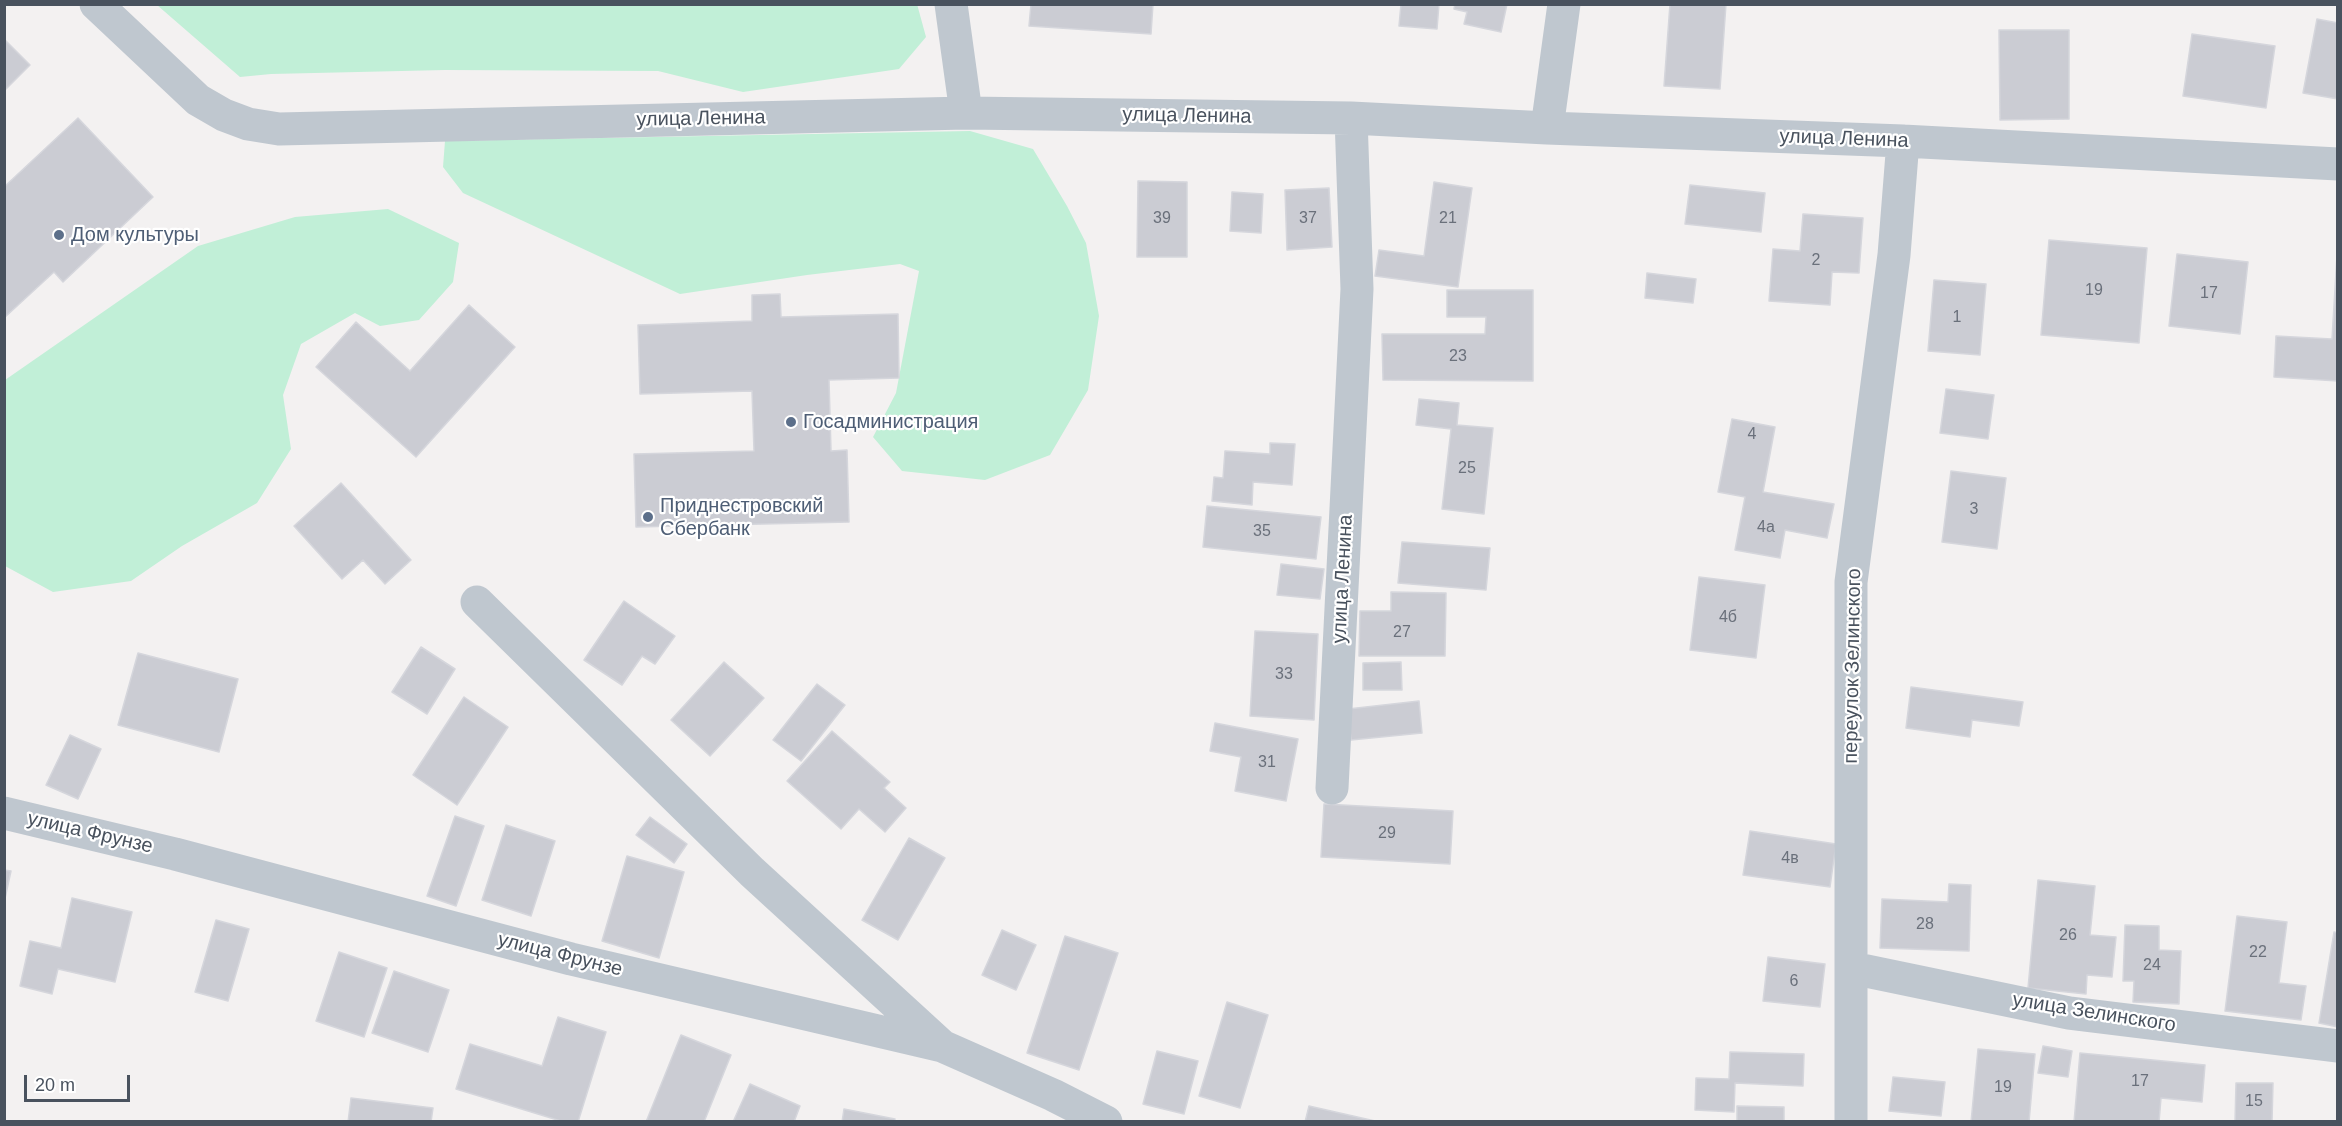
<!DOCTYPE html>
<html>
<head>
<meta charset="utf-8">
<style>
	body { margin:0 }
	#map { position:relative; width:2342px; height:1126px; overflow:hidden; background:#f3f1f1; font-family:Helvetica,sans-serif }
	canvas { display:block }
	.frame { position:absolute; inset:0; border:6px solid #49525e; pointer-events:none }
	.scale { position:absolute; left:24px; top:1075px; width:106px; height:27px; box-sizing:border-box; border:3px solid #49525e; border-top:0; padding-left:8px; font-size:18px; line-height:21px; white-space:nowrap; color:#49525e; -webkit-text-stroke:4px #fff; paint-order:stroke }
</style>
</head>
<body>
<div id="map">
<canvas width="2342" height="1126"></canvas>
<div class="frame"></div>
<div class="scale">20 m</div>
</div>
<script>
const context = document.querySelector('canvas').getContext('2d');
context.lineJoin = 'round';
function paint(path, color) { context.fillStyle = color; context.fill(path, 'evenodd'); }
function stroke(path, color, width, dash) { context.strokeStyle = color; context.lineWidth = width; context.lineCap = dash ? 'butt' : 'round'; context.setLineDash(dash || []); context.stroke(path); }
function drawText(font, color, halo, rows, align = 'center') {
  context.font = font + ' Helvetica,sans-serif'; context.lineWidth = 4.5; context.setLineDash([]); context.textBaseline = 'middle'; context.strokeStyle = halo; context.fillStyle = color; for (const [text, x, y, turn = 0] of rows) {
    context.save(); context.translate(x, y); context.rotate((+turn || 0) * Math.PI / 180); context.textAlign = isNaN(turn) ? turn : align; if (halo) context.strokeText(text, 0, 0); context.fillText(text, 0, 0); context.restore();
  }
}
paint(new Path2D(`
	M917,4L926,37L899,69L743,92L658,71L445,70L271,74L240,77L157,5Z
	M970,131L1033,149L1067,206L1086,243L1099,316L1088,390L1050,455L985,480L902,471L873,437L896,393L919,271L900,264L807,275L680,294L463,193L443,167L445,141Z
	M388,209L459,243L453,282L419,320L380,326L355,313L301,344L283,395L291,449L257,503L182,546L131,581L53,592L5,566V380L198,246L295,217Z`), '#c1efd7');
const building = new Path2D(`
	M1031,4H1153L1151,34L1029,26Z
	M1401,4H1439L1437,29L1399,26Z
	M1455,4H1507L1501,32L1464,24L1467,12L1454,9Z
	M1670,4H1726L1720,89L1664,86Z
	M2317,19L2338,23V99L2303,93Z
	M1999,30H2069V119L2000,120Z
	M2192,34L2275,46L2266,108L2183,96Z
	M4,39L30,65L4,91Z
	M78,118L153,197L63,282L54,272L4,318V187Z
	M1138,181L1187,182V257H1137Z
	M1434,182L1472,188L1458,287L1375,276L1379,250L1424,256Z
	M1690,185L1765,193L1761,232L1685,224Z
	M1329,188L1332,247L1287,250L1285,190Z
	M1232,192L1263,194L1261,233L1230,231Z
	M1803,214L1863,218L1859,273L1832,272L1830,305L1769,301L1773,249L1800,251Z
	M2049,240L2147,248L2139,343L2041,335Z
	M2177,254L2248,262L2240,334L2169,326Z
	M2337,255L2338,381L2274,377L2276,336L2332,339Z
	M1647,273L1696,279L1693,303L1645,298Z
	M1934,280L1986,284L1980,355L1928,351Z
	M1447,290H1533V381L1383,380L1382,334H1485L1486,317H1447Z
	M780,294L781,317L898,314L899,378L829,380L831,451L847,450L849,522L636,527L634,454L754,451L752,391L640,394L638,325L752,321V295Z
	M469,305L515,347L416,457L316,367L356,322L410,371Z
	M1946,389L1994,395L1988,439L1940,433Z
	M1419,399L1459,403L1457,425L1493,428L1484,514L1442,509L1451,429L1416,425Z
	M1732,419L1775,427L1763,492L1834,504L1827,538L1785,530L1780,558L1735,550L1745,497L1718,492Z
	M1270,443L1295,444L1292,485L1253,482L1252,505L1212,501L1214,477L1223,478L1225,451L1270,454Z
	M1951,471L2006,478L1997,549L1942,542Z
	M341,483L411,560L385,584L363,560L342,579L294,526Z
	M1207,506L1321,517L1316,559L1203,547Z
	M1402,542L1490,548L1486,590L1398,583Z
	M1281,564L1324,569L1320,599L1277,595Z
	M1699,577L1765,585L1756,658L1690,650Z
	M1391,592L1446,593L1445,656H1359L1360,611H1391Z
	M624,601L675,636L655,664L642,656L622,685L584,660Z
	M1255,631L1318,634L1314,720L1250,716Z
	M421,647L455,669L427,714L392,692Z
	M138,653L238,679L219,752L118,725Z
	M724,662L764,698L710,756L671,720Z
	M1401,662L1402,690H1363V663Z
	M817,684L845,705L801,761L773,740Z
	M1911,687L2023,702L2019,726L1972,720L1970,737L1906,728Z
	M464,697L508,727L457,805L413,775Z
	M1419,701L1422,733L1351,740L1348,709Z
	M1215,723L1298,739L1286,801L1235,791L1241,757L1210,751Z
	M832,731L890,782L884,788L906,808L885,832L859,809L841,829L787,781Z
	M70,735L101,749L78,799L46,785Z
	M1324,804L1453,811L1450,864L1321,857Z
	M455,816L484,826L456,906L427,896Z
	M650,817L687,844L674,863L636,835Z
	M506,825L555,841L531,916L482,900Z
	M1750,831L1836,844L1830,887L1743,875Z
	M909,838L945,858L898,940L862,920Z
	M627,856L684,872L659,958L602,941Z
	M4,870L11,871L4,903Z
	M2038,880L2095,886L2090,935L2116,937L2112,977L2087,975L2086,994L2028,988Z
	M1949,884L1971,885L1969,951L1880,948L1882,899L1948,902Z
	M72,898L132,912L115,982L58,969L52,994L20,986L30,941L61,948Z
	M2237,916L2287,922L2279,983L2306,986L2301,1020L2225,1011Z
	M216,920L249,929L228,1001L195,992Z
	M2125,925L2159,926V950L2181,951L2179,1004L2133,1002L2134,981H2123Z
	M1002,930L1036,945L1016,990L982,975Z
	M2334,932L2338,933V1027L2319,1023Z
	M1065,936L1118,953L1079,1070L1027,1053Z
	M339,952L387,968L364,1037L316,1021Z
	M1768,957L1825,964L1820,1007L1763,1001Z
	M394,971L449,990L428,1052L372,1033Z
	M1227,1002L1268,1015L1240,1108L1199,1096Z
	M558,1017L606,1032L578,1122H564L456,1089L470,1044L542,1066Z
	M681,1035L731,1055L704,1122H646Z
	M2043,1046L2072,1051L2068,1077L2038,1073Z
	M1978,1049L2035,1054L2029,1122H1971Z
	M1157,1051L1198,1061L1184,1114L1143,1104Z
	M1730,1052L1804,1054L1803,1086L1735,1083L1734,1112L1695,1110L1696,1078L1729,1079Z
	M2080,1053L2205,1065L2202,1102L2161,1098L2159,1122H2074Z
	M1893,1077L1945,1082L1941,1116L1889,1111Z
	M2236,1083H2273L2272,1122H2235Z
	M750,1084L800,1106L794,1122H733Z
	M351,1098L433,1108L431,1122H348Z
	M1309,1106L1375,1121V1122H1305Z
	M1737,1106L1784,1107V1121L1819,1122H1737Z
	M844,1109L895,1119L894,1122H842Z`);
paint(building, '#cbccd3');
stroke(building, '#d5d6dc', 1.5);
stroke(new Path2D(`
	M96,4L198,100L224,115L248,124L279,129L966,113L1351,118L1547,128L1903,141L2338,164
	M951,4L966,113
	M1547,128L1564,4
	M477,602L752,872L941,1045
	M1332,788L1357,289L1351,118
	M4,813L175,854L571,959L942,1046L1053,1095L1106,1122
	M1852,968L2069,1013L2338,1046
	M1851,1122V582L1894,255L1903,141`), '#bfc7cf', 33);
for (const [x, y, r, color] of [
	[59,235,6,"#5c6f8a"],
	[791,422,6,"#5c6f8a"],
	[648,517,6,"#5c6f8a"]
]) { const dot = new Path2D(); dot.arc(x, y, r, 0, 2 * Math.PI); context.fillStyle = color; context.fill(dot); stroke(dot, '#fff', 2); }
drawText('16px', '#6a707b', null, [
	["39",1162,219],
	["37",1308,219],
	["21",1448,219],
	["2",1816,261],
	["19",2094,291],
	["17",2209,294],
	["1",1957,318],
	["23",1458,357],
	["4",1752,435],
	["25",1467,469],
	["3",1974,510],
	["4а",1766,528],
	["35",1262,532],
	["4б",1728,618],
	["27",1402,633],
	["33",1284,675],
	["31",1267,763],
	["29",1387,834],
	["4в",1790,859],
	["28",1925,925],
	["26",2068,936],
	["22",2258,953],
	["24",2152,966],
	["6",1794,982],
	["17",2140,1082],
	["19",2003,1088],
	["15",2254,1102]
]);
drawText('20px', '#49525e', '#fff', [
	["улица Ленина",1187,116,1],
	["улица Ленина",701,119,-1],
	["улица Ленина",1844,139,2],
	["улица Ленина",1343,579,-87],
	["переулок Зелинского",1853,666,-89],
	["улица Фрунзе",90,833,13],
	["улица Фрунзе",560,955,14],
	["улица Зелинского",2094,1013,9]
]);
drawText('20px', '#4e5e75', '#fff', [
	["Дом культуры",71,235],
	["Госадминистрация",803,422],
	["Приднестровский",660,506],
	["Сбербанк",660,529]
], 'left');
</script>
</body>
</html>
